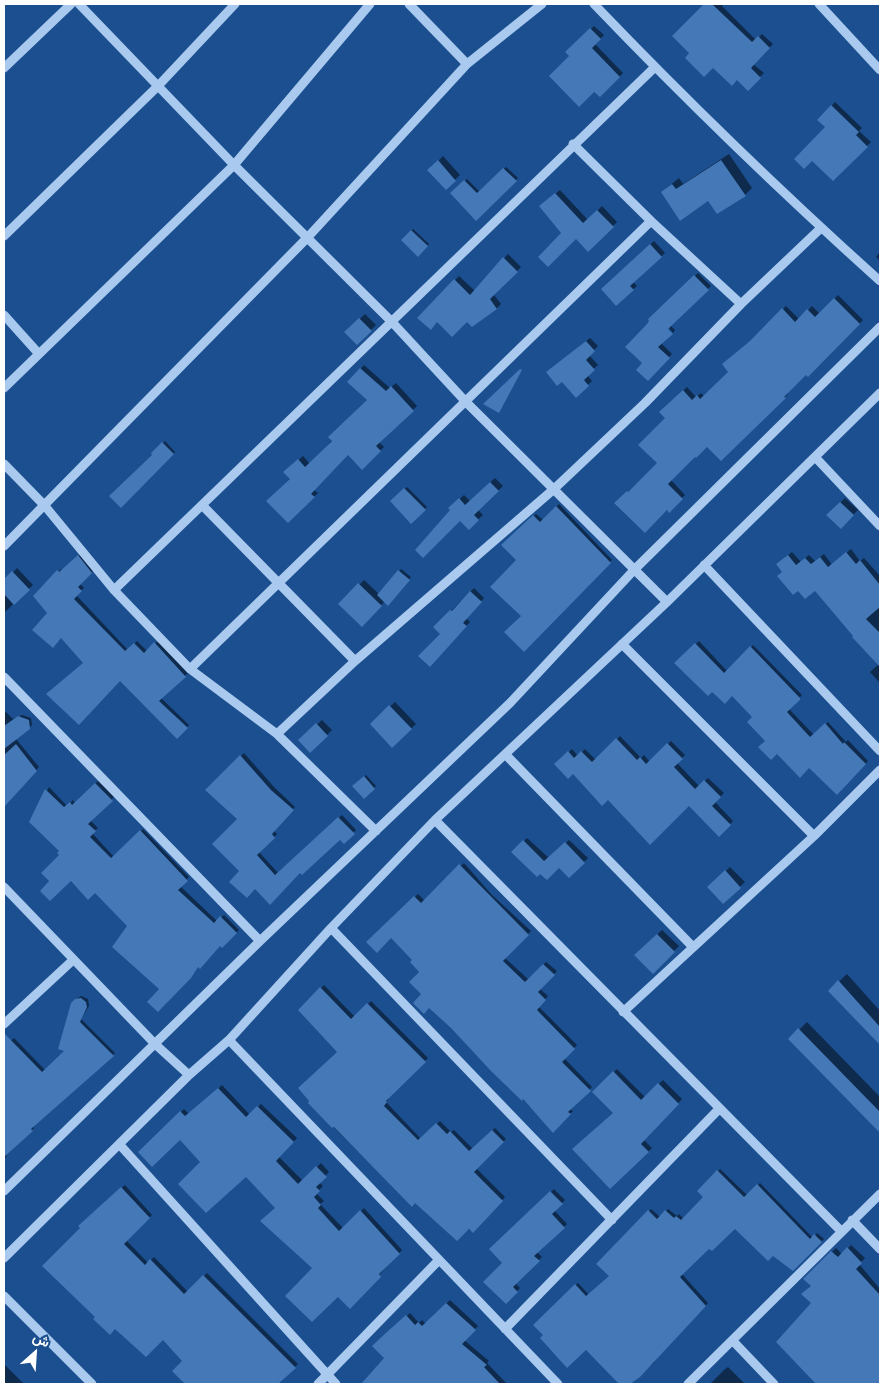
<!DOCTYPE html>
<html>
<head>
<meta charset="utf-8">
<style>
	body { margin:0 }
	#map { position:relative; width:884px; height:1388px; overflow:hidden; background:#1b4f8f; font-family:Quicksand,Vazirmatn,sans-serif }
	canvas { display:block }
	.frame { position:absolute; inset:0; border:5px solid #fff; pointer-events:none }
	.north { position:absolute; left:10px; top:1328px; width:50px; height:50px; -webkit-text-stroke:4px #1b4f8f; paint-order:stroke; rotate:26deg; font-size:14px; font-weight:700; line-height:20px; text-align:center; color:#fff }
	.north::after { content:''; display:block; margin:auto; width:18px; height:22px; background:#fff; clip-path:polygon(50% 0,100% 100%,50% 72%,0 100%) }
</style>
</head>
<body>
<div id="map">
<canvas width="884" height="1388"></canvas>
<div class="frame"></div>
<div class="north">ش</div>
</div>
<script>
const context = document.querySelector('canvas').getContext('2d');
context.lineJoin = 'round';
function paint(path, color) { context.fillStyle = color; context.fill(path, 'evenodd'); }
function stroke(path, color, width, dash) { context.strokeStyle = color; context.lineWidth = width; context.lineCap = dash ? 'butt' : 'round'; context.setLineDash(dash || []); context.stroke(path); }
paint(new Path2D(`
	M706,4H724L722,6L756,40L762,34L773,44L753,64L764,73L748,89L737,78L691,53L674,36Z
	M594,26L604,35L595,44L623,73L600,96L567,52Z
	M835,102L862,128L859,131L871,142L833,179L826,127L819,120Z
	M729,154L752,188L745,195L709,199L662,192L679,178L683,184Z
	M443,156L460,175L446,188L429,170Z
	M506,167L518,178L476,219L452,193L467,179L480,192Z
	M560,190L588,220L602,206L617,222L588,250L576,238L563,233L545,202Z
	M413,229L429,244L418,255L402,240Z
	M654,241L665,253L633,282L637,286L616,304L602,289Z
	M880,252V261L876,257Z
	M508,254L521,267L494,295L501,304L497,308L472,325L467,320L419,318L459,276L475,291Z
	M698,273L711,286L670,325L675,330L673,333L665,323L661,343L672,354L648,379L644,363L651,321L649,319Z
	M838,295L863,320L808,375L806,373L787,392L788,394L721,459L707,446L695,455L671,480L685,495L669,511L616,503L659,463L667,418L664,409L687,387L696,397L701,393L704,396L730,372L754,338L786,306L799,319L812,306L820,314Z
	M365,314L376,325L357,344L346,332Z
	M590,338L598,346L589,355L598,365L587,375L592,381L576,396L552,368Z
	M364,365L390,388L396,383L417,406L379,442L384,447L362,468L348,453L314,490L318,493L288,521L291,479L285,472L303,456L310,464L369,400L349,382Z
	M165,441L175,452L121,506L154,455L152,453Z
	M495,478L503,486L478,510L483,515L469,528L450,508L464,495L470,501Z
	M407,487L427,507L411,522L391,501Z
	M845,498L858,510L841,527L828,515Z
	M559,504L612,560L586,585L523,615L518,560L503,545L536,514L543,520Z
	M851,549L860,561L864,558L880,576L879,682L870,672L879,664L815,589L784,572L781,561L792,552L801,562L809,555L815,561L824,554L832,565Z
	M81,554L94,570L80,584L84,588L76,595L128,650L137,641L147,651L158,641L188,673L161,698L189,725L177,737L120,679L85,662L35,596L61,569L63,570Z
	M17,568L33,585L4,613V582Z
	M401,569L411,577L388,604L385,601L362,625L340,604L364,580L379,594Z
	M474,588L484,598L466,618L470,622L430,665L442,634L435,627Z
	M699,641L728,672L753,645L802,695L789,709L814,735L828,722L846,742L848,740L868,761L837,793L809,767L766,741L754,717L732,695L712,690L676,663Z
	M395,702L416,724L392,746L371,724Z
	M4,710L13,719L22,715L31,718L32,725L16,739L39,767L6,802L4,800Z
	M322,720L332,730L310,751L300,740Z
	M620,736L641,758L644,755L650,762L671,741L685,755L677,763L699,786L708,778L724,793L715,802L733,821L719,835L689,805L608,798L574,772L556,764L572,749L578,756L585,749L596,760Z
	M244,753L274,787L295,807L274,831L277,834L259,852L278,873L342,815L356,830L344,842L340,838L300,871L270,903L240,871L239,819L207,790Z
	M366,775L376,786L364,797L354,786Z
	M98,781L114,797L90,820L98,828L92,833L114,857L143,829L189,877L180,886L217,921L224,915L239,930L222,946L220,944L199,965L161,989L129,926L95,892L71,879L50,881L61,851L30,822L49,787L67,806L73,800L75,803Z
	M527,838L549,858L569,840L588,858L569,877L559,866L513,852Z
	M464,863L492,895L531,931L505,958L529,980L546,962L557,971L540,989L548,996L539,1007L577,1045L564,1058L592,1087L570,1109L573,1111L553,1131L423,994L421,972L413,960L391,936L368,942L418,894L425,901Z
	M730,867L745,882L724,902L709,887Z
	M662,930L679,946L653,972L636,955Z
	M847,974L880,1011V1043L829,991Z
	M324,985L355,1017L371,1001L428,1058L388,1097L389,1099L386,1102L421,1139L440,1121L451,1132L454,1130L473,1149L495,1128L506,1139L476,1168L505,1197L473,1232L416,1202L412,1205L309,1103L339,1052L300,1010Z
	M81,996L88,999L89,1006L81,1019L115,1053L33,1126L34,1128L5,1154L7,1156L4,1159V1047L14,1038L46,1071L66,1051L75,1000Z
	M807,1022L880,1097V1131L790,1039Z
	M617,1069L645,1097L663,1080L682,1099L644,1140L652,1148L610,1188L614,1112L594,1092Z
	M222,1085L250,1115L261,1104L297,1138L279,1157L303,1181L321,1163L329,1172L319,1182L323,1186L316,1193L324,1201L320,1204L343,1228L364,1208L402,1250L350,1307L314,1268L277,1207L246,1175L202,1162L180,1138L140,1152L184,1109L189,1114Z
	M720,1169L747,1195L760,1183L813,1238L817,1233L824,1239L793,1269L735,1227L709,1247L682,1274L708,1303L653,1360L655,1362L628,1384H621L586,1348L545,1335L534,1325L578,1283L589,1295L610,1276L598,1264L651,1209L660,1217L668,1209L677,1216L679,1214L684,1219L705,1197L699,1191Z
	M125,1185L152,1215L126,1240L148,1263L154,1257L188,1292L207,1273L298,1364L277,1384H183L184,1361L163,1338L115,1327L97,1317L80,1226Z
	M554,1189L565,1200L554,1210L567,1224L537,1252L542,1257L515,1283L520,1288L506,1303L504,1263L491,1249Z
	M851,1245L865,1258L859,1264L880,1289V1384H817L778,1342L812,1303V1285L805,1279L836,1248L842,1254Z
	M450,1300L478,1326L464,1340L489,1361L487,1363L507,1384H372L367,1379L386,1358L374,1346L410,1313L419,1323L422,1320L426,1324Z
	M4,1364L24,1384H4Z
	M728,1367L745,1384H710L724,1370Z`), '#0007');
paint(new Path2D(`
	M704,4H712L752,42L758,36L770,48L751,68L761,78L748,91L737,80L732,86L713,68L704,77L685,58L689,53L672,36Z
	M590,28L601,39L592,48L620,77L600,97L594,92L579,107L549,76L569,56L565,52Z
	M831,105L859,132L856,135L868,147L833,181L812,161L804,169L794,159L825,127L817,120Z
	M438,160L456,181L446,190L427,170Z
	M721,160L746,196L717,214L708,201L680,221L661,192L672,184L676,189Z
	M503,168L517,181L476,221L450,193L464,180L477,193Z
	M555,193L583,223L597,210L614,227L588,252L576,239L548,267L538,257L561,233L539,206Z
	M411,230L428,246L418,257L401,240Z
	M650,244L662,257L630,286L634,290L616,306L601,289Z
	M503,257L518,272L490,299L497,309L472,327L467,322L452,337L437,322L431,330L417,318L454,279L470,295Z
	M694,275L709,290L668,329L673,334L658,347L670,358L648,381L636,370L642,363L625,347L647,324L649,321L648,319Z
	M834,298L860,324L808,377L806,375L784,397L786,398L721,461L707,447L696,458L695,457L668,484L683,499L669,513L667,510L645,533L614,503L627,491L628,492L657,463L638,445L665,418L659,412L683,390L692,400L697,395L700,399L728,372L722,364L750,341L782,308L795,322L807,309L815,317Z
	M359,318L372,331L357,345L344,332Z
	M586,341L595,351L586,360L595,370L584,380L589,386L576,398L562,382L557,386L546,372Z
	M360,368L386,391L391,386L414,411L376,446L381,451L362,470L348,455L311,494L315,497L288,523L266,501L290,479L283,472L298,459L305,467L332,441L328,437L367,400L347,382Z
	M520,369L522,370L499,413L483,404Z
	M162,442L174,454L121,508L109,496L152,455L151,453Z
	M490,482L499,491L474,515L479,520L469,530L460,521L423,558L415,550L450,510L448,508L459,498L465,505Z
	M404,488L426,510L411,524L390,501Z
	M840,502L854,515L841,529L826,515Z
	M556,506L611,563L524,652L504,632L521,616L490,587L516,560L501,545L533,515L540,522Z
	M846,552L856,564L860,560L880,585V607L866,619L880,633V667L852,637L853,636L815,591L805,599L798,591L793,595L777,576L782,572L776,564L788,555L796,565L805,558L811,564L820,557L828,567Z
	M78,555L92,573L78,587L82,591L74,599L125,651L134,643L144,653L154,642L186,677L159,701L188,728L177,739L120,681L79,725L46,694L83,663L61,638L53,648L32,630L47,613L33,596L57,570L59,572Z
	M398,570L410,580L388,606L377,595Z
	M12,571L30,590L14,605L4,594V579Z
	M358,583L382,606L362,627L338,604Z
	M470,591L482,602L463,623L467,626L430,667L418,656L440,634L433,627L450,610L452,611Z
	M695,643L724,673L750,646L800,698V700L787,712L810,737L825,723L843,744L844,742L866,764L837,795L809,768L800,778L777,754L771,760L758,747L765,741L747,722L752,717L732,696L725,704L712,692L708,696L674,663Z
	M389,705L412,729L392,748L370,724Z
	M18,716L29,720L30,729L4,749V726Z
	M316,723L328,736L310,753L298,740Z
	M616,738L637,760L640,757L646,764L667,743L683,759L674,767L695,789L704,780L721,797L712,806L731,825L719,837L689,806L650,845L608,800L602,806L573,774L568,779L554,764L568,751L574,758L581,751L592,762Z
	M16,744L37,771L4,807V755Z
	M240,755L271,790L294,810L272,834L275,838L257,855L275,875L338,817L355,834L344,844L340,840L302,875L300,873L270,905L255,889L247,898L229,882L239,871L212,844L237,819L205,790Z
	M364,776L375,789L364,799L352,786Z
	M95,783L113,801L88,824L96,831L90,837L111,858L140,830L188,881L178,890L214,923L220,916L237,933L222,948L220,946L200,969L198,967L191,978L158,1012L147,1002L159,989L112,947L127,926L95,893L88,900L71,881L50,901L40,891L49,881L41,873L59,855L57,853L59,851L29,822L45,789L64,807L70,802L72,805Z
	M523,840L544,861L565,842L585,863L569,878L559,868L547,880L540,874L537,877L511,852Z
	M459,864L529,935L503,961L525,982L543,964L555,975L538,992L546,1000L537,1010L575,1049L562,1062L591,1091L568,1112L571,1114L553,1133L523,1099L522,1101L491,1071L451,1028L429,1008L424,1014L413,1003L421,994L409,982L419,972L410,962L412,960L391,938L377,953L366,942L414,896L421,903Z
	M725,870L741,888L723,904L707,887Z
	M657,934L675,952L653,974L634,955Z
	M838,980L880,1027V1045L828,991Z
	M320,987L351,1019L367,1003L426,1062L386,1101L387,1102L384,1106L418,1140L436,1123L447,1134L450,1131L469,1151L492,1130L504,1142L474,1172L503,1201L473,1233L469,1229L457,1241L415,1203L412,1207L334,1127L332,1128L308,1103L309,1101L298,1088L337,1052L298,1010Z
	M81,998L86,1002L87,1007L80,1022L114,1056L31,1129L33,1131L4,1157V1033L42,1072L64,1051L58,1049L71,1003L75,999Z
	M798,1028L880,1112V1133L788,1039Z
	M613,1071L641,1100L658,1083L679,1104L641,1144L649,1152L610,1189L572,1149L613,1113L592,1092Z
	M218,1088L246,1117L257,1106L294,1142L276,1161L298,1184L316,1166L327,1177L316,1187L320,1191L314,1197L321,1205L318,1208L339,1231L360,1210L400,1254L379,1274L381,1277L350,1309L338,1297L312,1322L285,1296L312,1268L260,1221L275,1208L246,1177L206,1213L178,1184L200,1162L180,1140L152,1167L138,1152L180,1111L185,1116Z
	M717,1170L744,1197L757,1184L810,1239L814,1234L822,1242L793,1271L773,1256L768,1261L735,1229L712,1251L709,1249L680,1277L706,1306L640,1377L630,1384H619L586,1350L567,1368L540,1338L543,1335L533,1325L575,1284L586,1296L609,1276L596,1264L648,1210L657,1219L665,1210L674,1218L676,1216L681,1220L703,1197L697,1191Z
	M121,1187L150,1218L124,1244L145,1265L150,1259L184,1294L203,1275L296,1368L278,1384H185L172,1371L182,1361L163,1340L146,1357L115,1329L110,1335L93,1319L95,1317L42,1266L80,1228L78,1226Z
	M550,1191L563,1204L552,1214L565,1228L534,1256L540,1261L513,1287L518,1292L506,1304L483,1282L502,1263L489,1249Z
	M847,1247L862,1263L856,1269L880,1295V1384H816L776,1342L811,1303L801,1294L811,1286L803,1279L831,1251L838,1257Z
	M446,1303L476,1330L462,1344L487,1365L484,1367L500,1384H361L384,1358L372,1346L388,1331L406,1315L415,1325L418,1322L422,1326Z`), '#4478b7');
stroke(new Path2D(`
	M79,4L234,165L392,322L466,402L667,602
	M409,4L467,64
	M594,4C686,100 781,192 880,281
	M819,4L880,70
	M4,68L71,4
	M573,144L651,221L741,304
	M4,236L158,86L235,4
	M4,315L39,354
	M4,388L234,165L370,4
	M816,458L880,526
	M4,464L45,506L114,590L190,669L277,734L376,831
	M202,505L355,661
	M4,546L308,237L467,64L542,4
	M704,565L880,751
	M114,590L655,67
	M622,644L814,836
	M190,669L651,221
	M4,677L260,941
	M277,734L355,661L554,489L645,403L741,304L821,228
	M506,755L693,947
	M435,820L841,1231
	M4,887L155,1044L189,1075
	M331,928L612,1220
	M623,1012L814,836L880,770
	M4,1024L73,960
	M229,1040L558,1384
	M120,1145L336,1384
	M4,1191L260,941L510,703L634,570L880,327
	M852,1220L880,1249
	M4,1258L189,1075L229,1040L331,928L435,820L667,602L880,393
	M4,1296L92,1384
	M505,1329L719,1109
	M733,1341L774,1384
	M318,1384L438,1261
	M688,1384L880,1194`), '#a9c9ee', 9);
</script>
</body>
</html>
